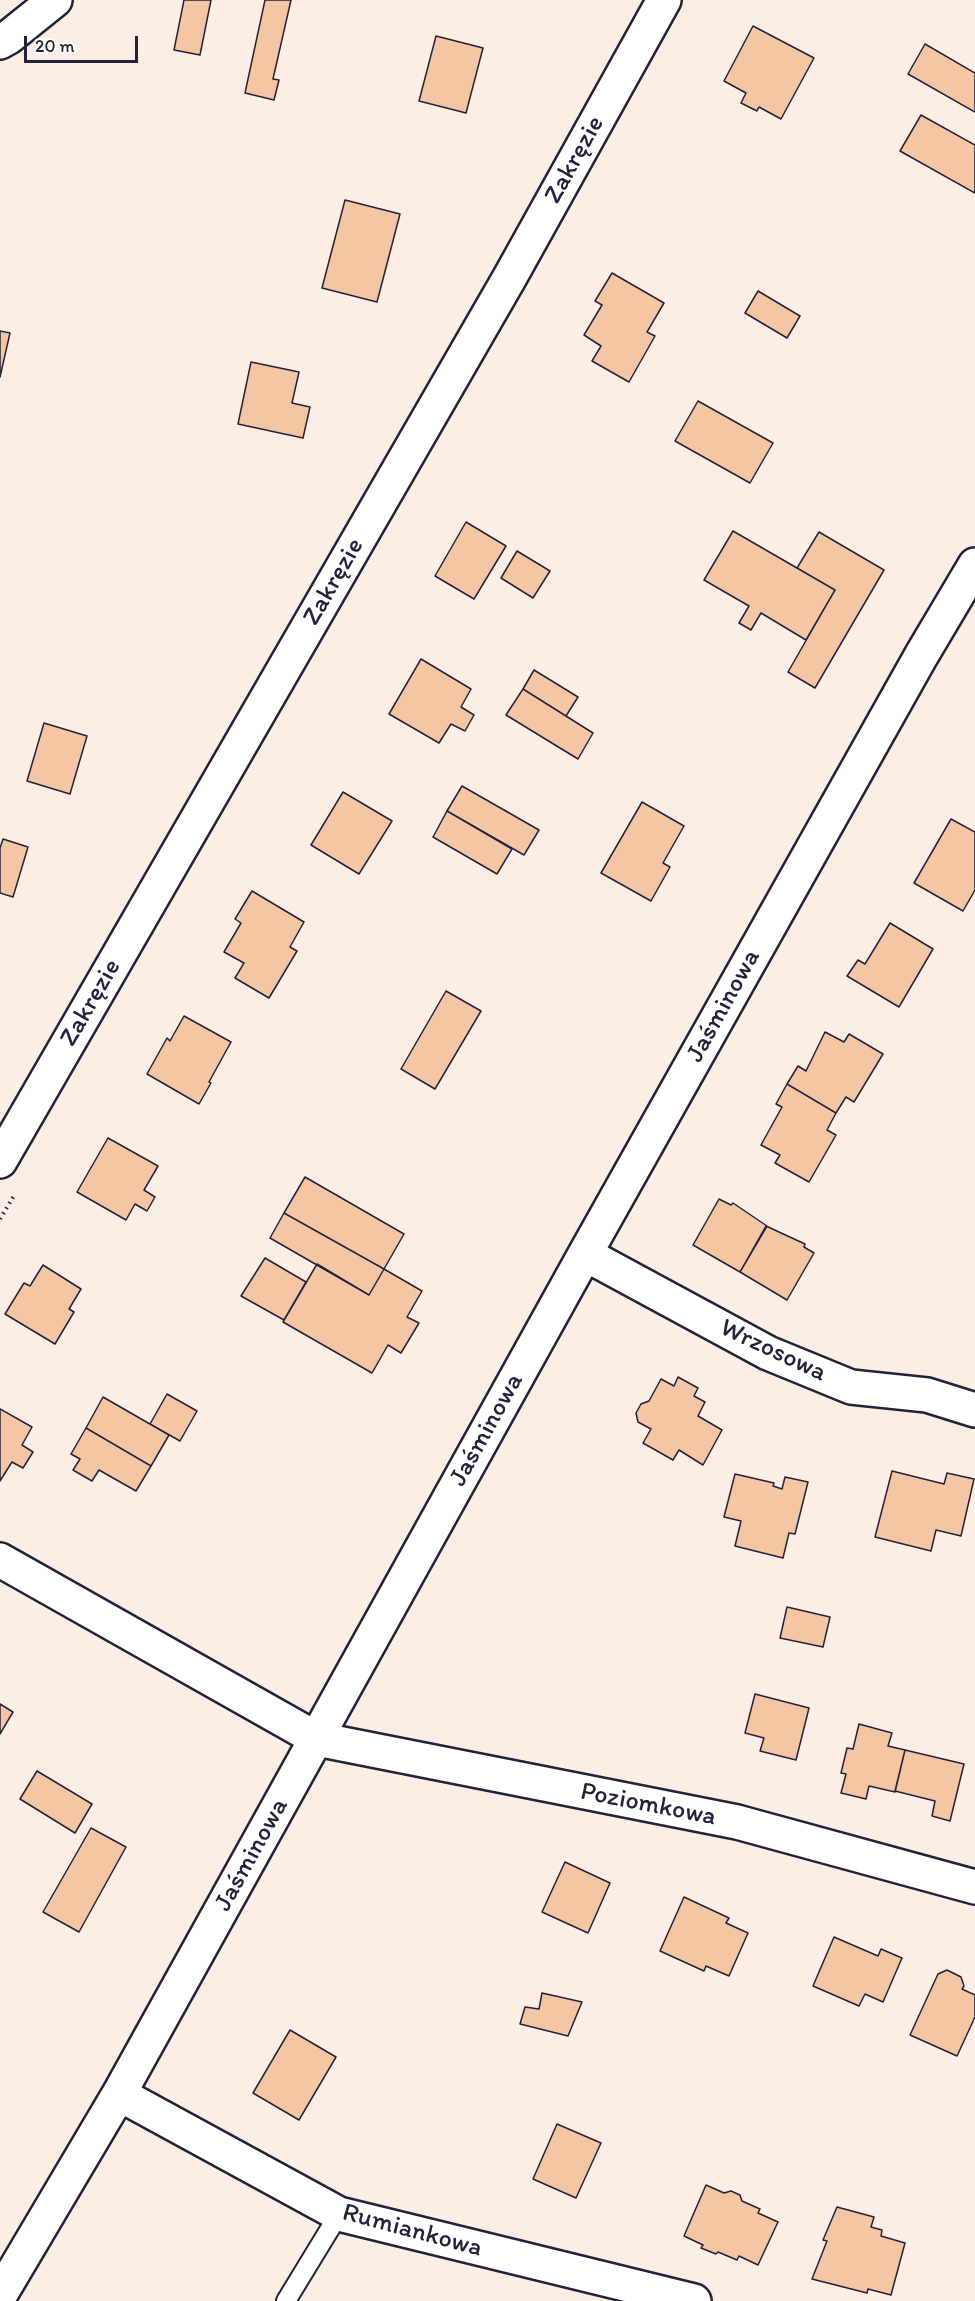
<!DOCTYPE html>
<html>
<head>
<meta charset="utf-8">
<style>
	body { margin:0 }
	#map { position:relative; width:975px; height:2301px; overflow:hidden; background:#fceee4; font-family:Itim,sans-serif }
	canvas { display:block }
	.scale { position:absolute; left:24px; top:36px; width:114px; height:27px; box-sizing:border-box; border:3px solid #22223b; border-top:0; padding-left:8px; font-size:18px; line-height:21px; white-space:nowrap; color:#22223b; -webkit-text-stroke:4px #fff; paint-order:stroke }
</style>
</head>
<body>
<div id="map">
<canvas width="975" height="2301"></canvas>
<div class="scale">20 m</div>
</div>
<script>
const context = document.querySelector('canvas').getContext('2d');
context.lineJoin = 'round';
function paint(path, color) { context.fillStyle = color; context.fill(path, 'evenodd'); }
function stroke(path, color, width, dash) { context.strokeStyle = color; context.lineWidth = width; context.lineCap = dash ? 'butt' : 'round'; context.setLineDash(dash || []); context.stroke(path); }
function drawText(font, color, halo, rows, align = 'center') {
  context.font = font + ' Itim,sans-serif'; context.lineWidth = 5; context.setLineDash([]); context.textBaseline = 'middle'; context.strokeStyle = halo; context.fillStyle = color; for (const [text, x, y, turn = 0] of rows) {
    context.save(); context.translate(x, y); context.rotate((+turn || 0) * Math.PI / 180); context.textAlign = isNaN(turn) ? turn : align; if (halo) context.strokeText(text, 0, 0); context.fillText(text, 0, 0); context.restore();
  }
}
const building = new Path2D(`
	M184,0H211L200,55L174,50Z
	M265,0H291L273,79L279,80L274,100L245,93Z
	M753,26L814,58L781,119L759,107L757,111L741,103L746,93L724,81Z
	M436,36L483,48L466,113L419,101Z
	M925,44L975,73V112L908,74Z
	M921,115L975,145V193L900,151Z
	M345,200L400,214L377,302L322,288Z
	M612,273L664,303L647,332L655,336L629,382L592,361L601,346L584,335L602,305L595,301Z
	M758,291L800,316L787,338L745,313Z
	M0,331L10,333L0,377Z
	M251,362L299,372L292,403L310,407L303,438L238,424Z
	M698,401L773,443L750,483L675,441Z
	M466,522L506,546L474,599L435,576Z
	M733,531L835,590L806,640L761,613L751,630L739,623L749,606L704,580Z
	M819,532L884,570L815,688L788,672L835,590L797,568Z
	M517,551L550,571L533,598L501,578Z
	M421,659L471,689L461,707L474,715L465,731L451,724L439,743L389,714Z
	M534,670L578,697L566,716L523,689Z
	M523,689L593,733L578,759L506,715Z
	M44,723L87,736L70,794L27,781Z
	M462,786L539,830L524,855L447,811Z
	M343,792L392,821L359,874L311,845Z
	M642,802L684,826L663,863L670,867L651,901L601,873Z
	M447,811L512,849L497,874L433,837Z
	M951,819L975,832V890L963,911L914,883Z
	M3,839L28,847L13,897L0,893V848Z
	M252,891L304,922L290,947L297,951L269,998L235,978L244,963L224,952L241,923L235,919Z
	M890,923L933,949L899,1007L847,976L858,960L865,964Z
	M446,991L481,1011L435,1089L401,1069Z
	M184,1016L231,1042L209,1082L211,1083L199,1104L147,1074L167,1038L170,1041Z
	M825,1032L844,1042L849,1034L883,1054L854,1102L846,1097L836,1113L787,1084L798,1066L806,1071Z
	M787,1084L836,1113L827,1130L836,1135L809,1182L775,1163L780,1155L761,1145L782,1107L776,1104Z
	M108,1138L158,1166L144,1190L155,1197L147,1211L135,1204L126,1220L77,1192Z
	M305,1177L404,1234L384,1269L284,1213Z
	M719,1199L731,1205L733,1203L767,1226L740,1272L693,1245Z
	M284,1213L384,1269L369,1295L270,1238Z
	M766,1226L805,1244L804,1247L814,1253L787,1300L740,1272Z
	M265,1258L306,1282L284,1320L241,1296Z
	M317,1264L369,1295L384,1269L422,1291L407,1317L419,1323L401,1353L388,1345L372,1373L283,1322Z
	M43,1265L81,1289L69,1309L74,1312L55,1344L5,1314L24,1283L30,1286Z
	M678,1377L698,1388L694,1396L705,1402L698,1416L722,1430L703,1465L679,1450L673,1460L643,1443L651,1429L638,1422L636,1413L641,1404L649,1401L661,1379L674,1386Z
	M167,1394L197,1411L180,1441L150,1424Z
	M103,1397L169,1435L151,1466L86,1428Z
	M0,1409L32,1427L22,1445L33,1452L23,1468L12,1462L0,1481Z
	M86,1428L151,1466L136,1491L99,1470L92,1481L73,1470L80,1459L71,1454Z
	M892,1471L944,1484L947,1473L974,1479L961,1536L936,1530L931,1551L875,1537Z
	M735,1474L774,1483L773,1486L782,1489L785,1477L808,1482L795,1534L789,1533L783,1558L735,1546L741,1521L724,1517Z
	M787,1607L830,1617L823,1647L780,1638Z
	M755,1694L809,1708L796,1760L760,1751L764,1738L745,1733Z
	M0,1704L13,1712L0,1734Z
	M859,1724L892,1733L888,1746L905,1750L895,1792L869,1786L866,1799L841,1793L846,1774L841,1773L847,1748L853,1749Z
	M905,1750L964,1764L950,1821L932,1816L935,1801L895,1791Z
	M37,1771L92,1804L75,1833L20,1799Z
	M91,1828L126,1847L79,1932L43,1912Z
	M565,1862L610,1883L588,1933L542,1912Z
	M684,1897L729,1918L726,1923L748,1933L729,1976L706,1966L704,1971L660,1951Z
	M834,1937L878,1956L881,1949L902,1958L883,2002L865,1994L859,2006L813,1986Z
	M947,1970L961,1977L964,1986L962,1989L975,1995V2017L957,2056L910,2035L938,1974Z
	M542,1993L582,2002L568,2036L520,2024L525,2007L539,2009Z
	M290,2030L336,2057L299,2120L253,2093Z
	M557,2124L601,2143L576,2198L533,2179Z
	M706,2185L724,2193L731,2191L740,2195L742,2201L760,2209L758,2213L778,2222L758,2265L739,2256L737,2260L718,2252L716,2254L701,2248L703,2245L684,2236Z
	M837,2207L874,2217L871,2227L882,2230L881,2236L905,2243L891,2295L868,2289L867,2293L812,2279L827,2241L823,2240Z`);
paint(building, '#f5c6a4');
stroke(building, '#22223b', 1.5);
const lane = new Path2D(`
	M286,2301L339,2214`);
const street = new Path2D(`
	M0,42L9,37L55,0
	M585,1254L768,1353L851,1387L927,1395L975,1410
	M0,1560L317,1739L737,1822L975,1887
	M119,2094L339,2214L694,2301
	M0,2295L119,2094L585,1254L921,656L975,565`);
const secondary = new Path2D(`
	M0,1161L510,277L664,0`);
stroke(lane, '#22223b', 22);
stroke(street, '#22223b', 38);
stroke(secondary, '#22223b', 38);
stroke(new Path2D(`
	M0,1219L15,1194`), '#22223b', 4, [1.5, 4.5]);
stroke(lane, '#fff', 18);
stroke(street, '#fff', 33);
stroke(secondary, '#fff', 33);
drawText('26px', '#22223b', '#fff', [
	["Zakręzie",575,160,-61],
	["Zakręzie",334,582,-60],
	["Zakręzie",91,1003,-60],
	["Jaśminowa",724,1006,-61],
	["Wrzosowa",773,1351,25],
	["Jaśminowa",487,1430,-61],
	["Poziomkowa",648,1805,11],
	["Jaśminowa",252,1855,-61],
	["Rumiankowa",412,2231,15]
]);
</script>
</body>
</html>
